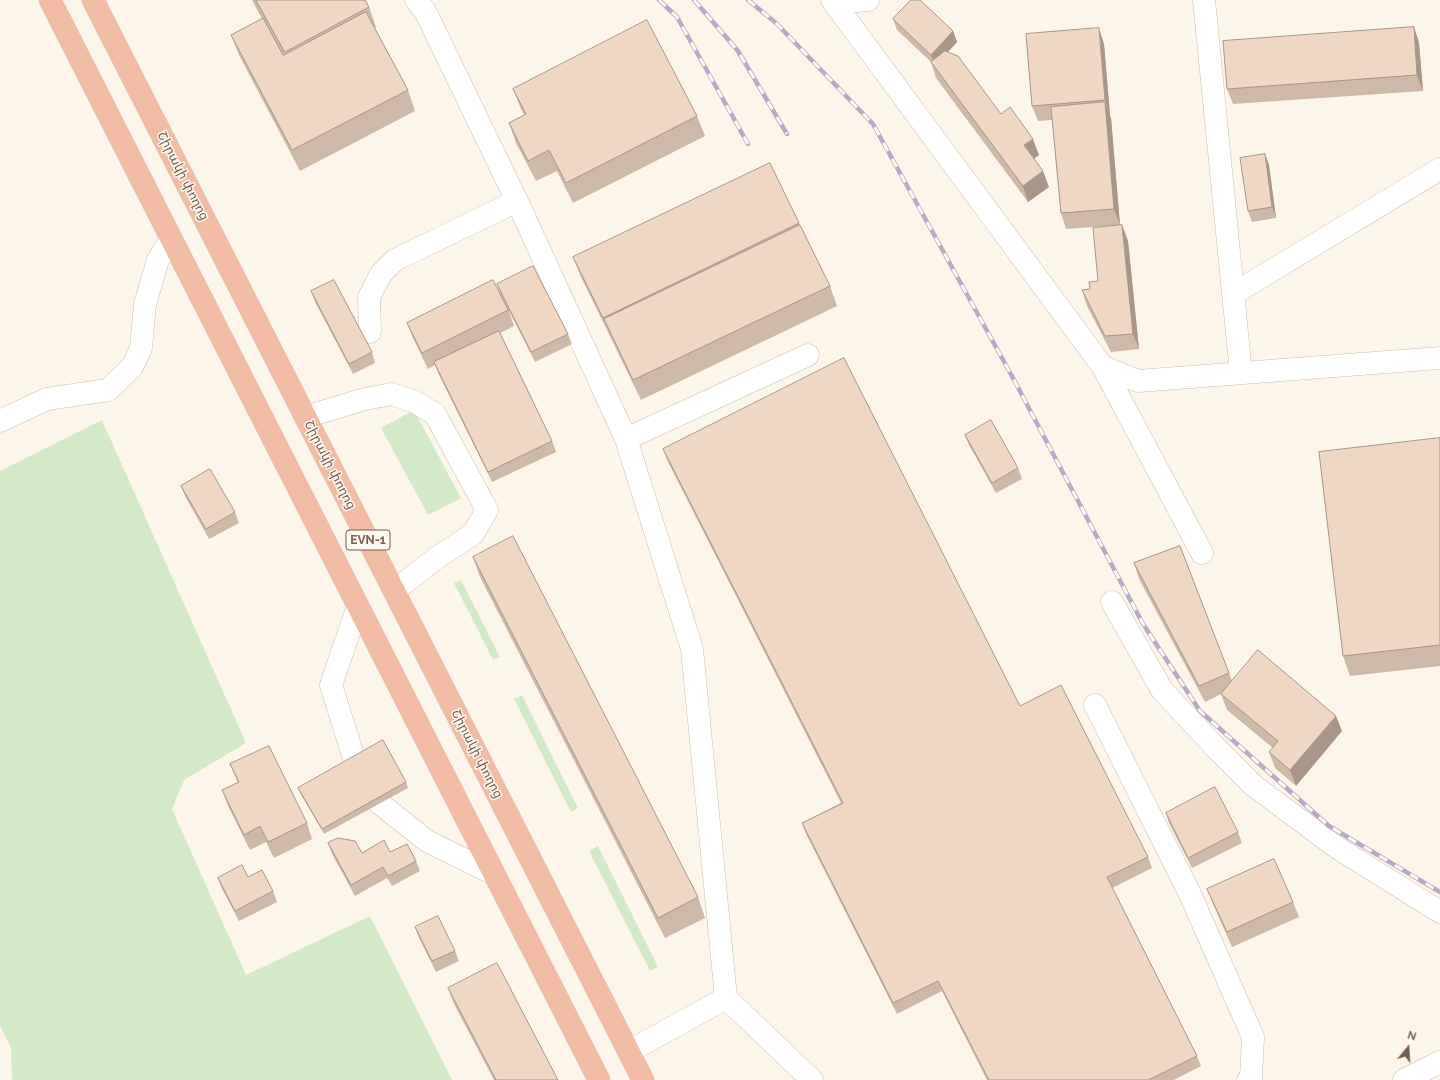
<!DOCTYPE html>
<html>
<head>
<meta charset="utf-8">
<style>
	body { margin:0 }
	#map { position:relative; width:1440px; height:1080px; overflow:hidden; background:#fcf6ea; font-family:Raleway,sans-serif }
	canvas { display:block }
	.north { position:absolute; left:1388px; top:1028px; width:40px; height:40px; -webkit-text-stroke:3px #fef9f0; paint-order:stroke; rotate:18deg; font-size:11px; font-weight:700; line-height:16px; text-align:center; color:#755e4e }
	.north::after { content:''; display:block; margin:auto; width:14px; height:18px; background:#755e4e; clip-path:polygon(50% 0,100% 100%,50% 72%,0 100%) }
</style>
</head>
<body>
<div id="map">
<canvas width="1440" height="1080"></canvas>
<div class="north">N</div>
</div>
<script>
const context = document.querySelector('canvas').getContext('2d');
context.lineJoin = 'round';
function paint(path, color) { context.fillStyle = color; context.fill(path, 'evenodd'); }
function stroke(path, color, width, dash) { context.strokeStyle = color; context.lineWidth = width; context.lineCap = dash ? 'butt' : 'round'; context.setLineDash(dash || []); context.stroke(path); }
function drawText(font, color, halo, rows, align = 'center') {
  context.font = font + ' Raleway,"Noto Sans Armenian",sans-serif'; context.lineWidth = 3; context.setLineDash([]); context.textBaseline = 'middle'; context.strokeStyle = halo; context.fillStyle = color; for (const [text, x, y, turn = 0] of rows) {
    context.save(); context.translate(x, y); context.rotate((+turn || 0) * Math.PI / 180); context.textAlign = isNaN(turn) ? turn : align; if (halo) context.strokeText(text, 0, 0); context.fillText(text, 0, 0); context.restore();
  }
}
paint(new Path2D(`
	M414,410L461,498L428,515L381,428Z
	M102,420L246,743L184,780L172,809L246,975L370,916L452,1080H12L11,1048L0,1025V471Z
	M461,580L500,657L493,660L454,583Z
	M522,695L578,808L571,812L514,699Z
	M598,846L658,967L650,971L589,851Z`), '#d4e9c8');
const minor = new Path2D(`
	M416,0L425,11L517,201L626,439L692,649L726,998L812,1080
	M832,0L1103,367L1138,381L1440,358
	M1204,0L1241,373
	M835,3L868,0
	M1233,294L1440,169
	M370,332L369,297L381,274L395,260L517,201
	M1103,367L1202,553
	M305,417L365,399L392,394L415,402L435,414L487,510L473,534L435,559L394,591
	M0,421L47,399L108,390L132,367L141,348L145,304L158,260L171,239
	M626,439L808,355
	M1112,602L1162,690L1217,749L1253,785L1336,847L1440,912
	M1095,705L1190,894L1253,1037L1251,1077L1248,1080
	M355,762L331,685L358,606
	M379,803L427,841L494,874
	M628,1052L726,998
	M1404,1080L1440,1062`);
const highway = new Path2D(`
	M50,0L599,1080
	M93,0L643,1080`);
stroke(minor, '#cdbeb0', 23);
stroke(highway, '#dbd5d1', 23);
stroke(minor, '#fff', 22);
stroke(highway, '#f2bca4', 22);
const rail = new Path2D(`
	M659,0L677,17L748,144
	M694,0L738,51L787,134
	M748,0L776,23L873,124L1013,378L1143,624L1200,711L1329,826L1440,892`);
stroke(rail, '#b9a8c6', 4.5);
stroke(rail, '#fef9f0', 3, [9]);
paint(new Path2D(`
	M252,0H365L369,7L376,27L375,28L408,90L415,111L300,171L239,55L231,35L262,19Z
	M893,19L953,31L957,42L948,52L1001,114L1039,155L1034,159L1049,187L1028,202L936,78L931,62L897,30Z
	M1414,27L1419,43L1423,91L1233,104L1227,89Z
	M1104,44L1110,115V116L1111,118L1120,225L1066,229L1061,213L1052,120L1038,121L1032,106Z
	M513,89L697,116L705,136L573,203L557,171L536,181L516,143L509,123L524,115L521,109Z
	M1265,154L1269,165L1276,218L1252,222L1248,211Z
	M799,223L830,286L837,306L641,400L581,277L573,257Z
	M1122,225L1128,241L1139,349L1111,352L1087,306L1082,290L1090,289L1098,281Z
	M497,284L568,334L572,344L535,362L509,311L514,326L500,333L552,441L556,452L492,482L438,373L435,365L428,369L413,338L407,323L500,293Z
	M311,291L372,352L375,363L353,374L315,302Z
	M965,435L1018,468L1022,479L996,493L969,445Z
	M1440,438V666L1350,676L1343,656Z
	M663,449L1020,706L1148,857L1152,868L1112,888L1197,1056L1201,1066L1174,1080H987L942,991L897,1014L806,834L802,823L841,803L667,460Z
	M181,486L235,512L239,523L209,539L185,496Z
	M1180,546L1232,681L1342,731L1296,786L1275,768L1269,752L1273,748L1227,710L1221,694L1205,702L1139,579L1134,563Z
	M473,557L698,897L705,918L665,938L480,577Z
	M230,764L307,823L312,839L274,858L266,842L250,850L228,806L222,790L238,783Z
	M406,782L408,788L324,834L300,793L298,788Z
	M1166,813L1238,832L1242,843L1192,868L1169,823Z
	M328,843L362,853L390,852L416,861L420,871L392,886L387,878L355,896L332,854Z
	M248,877L273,891L277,902L239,921L222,889L218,878Z
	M1207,889L1293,902L1299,917L1232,947L1213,904Z
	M415,927L455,951L459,961L436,972L419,938Z
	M448,988L558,1080H494L454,1004Z`), '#ceb9a8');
paint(new Path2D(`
	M1414,27L1419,43L1423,91L1417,75Z
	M1099,28L1104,44L1110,115L1105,100Z
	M953,31L957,42L935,66L931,55Z
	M1105,102L1111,118L1120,225L1114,209Z
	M1033,139L1039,155L1030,161L1024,145Z
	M1265,154L1269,165L1276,218L1272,207Z
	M1043,171L1049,187L1028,202L1023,186Z
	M1122,225L1128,241L1139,349L1133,334Z
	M1336,716L1342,731L1296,786L1290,770Z`), '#a89688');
const building = new Path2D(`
	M256,0H365L369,7L285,52Z
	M911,0H920L953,31L931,55L893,19Z
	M366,12L408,90L292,150L231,35L263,18L283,55Z
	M647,20L697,116L566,183L549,150L528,161L509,123L526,114L513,89Z
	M1414,27L1417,75L1227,89L1223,41Z
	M1099,28L1105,100L1032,106L1026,34Z
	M945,51L958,56L1001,114L1010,107L1033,139L1024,145L1043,171L1023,186L931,62Z
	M1105,102L1114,209L1061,213L1051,107Z
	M1265,154L1272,207L1248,211L1240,158Z
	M770,163L799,223L603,318L573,257Z
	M800,225L830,286L633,380L604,319Z
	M1122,225L1133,334L1105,336L1082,290L1090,289L1089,282L1098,281L1093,228Z
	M533,266L568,334L531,352L497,284Z
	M334,280L372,352L349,364L311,291Z
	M493,280L508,310L422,353L407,323Z
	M499,331L552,441L488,472L434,362Z
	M844,358L1020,706L1061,685L1148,857L1107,877L1197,1056L1148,1080H989L938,981L893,1003L802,823L843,803L663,449Z
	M991,420L1018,468L992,483L965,435Z
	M1440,438V645L1343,656L1319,452Z
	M210,469L235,512L206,529L181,486Z
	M513,536L698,897L658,918L473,557Z
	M1180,546L1229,673L1199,686L1134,563Z
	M1258,650L1336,716L1290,770L1269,752L1278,741L1221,694Z
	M383,740L406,782L322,829L298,788Z
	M269,746L307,823L268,842L260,826L244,835L222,790L239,782L230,764Z
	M1215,787L1238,832L1188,858L1166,813Z
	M338,838L355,841L362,853L384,840L390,852L407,844L416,861L388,876L383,867L351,885L328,843Z
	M1274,859L1293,902L1227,932L1207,889Z
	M242,865L248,877L262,870L273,891L235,911L218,878Z
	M438,916L455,951L432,961L415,927Z
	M497,963L558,1080H496L448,988Z`);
paint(building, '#f0d7c3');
stroke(building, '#a89688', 1);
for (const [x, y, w] of [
	[368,540,44]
]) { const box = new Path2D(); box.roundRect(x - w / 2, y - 10, w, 20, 3); context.fillStyle = '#fef9f0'; context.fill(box); stroke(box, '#755e4e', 1); }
drawText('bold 12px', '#755e4e', null, [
	["EVN-1",368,540]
]);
drawText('13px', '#755e4e', '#fef9f0', [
	["Շիրակի փողոց",183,176,63],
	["Շիրակի փողոց",330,465,63],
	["Շիրակի փողոց",477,754,63]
]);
</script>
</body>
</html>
